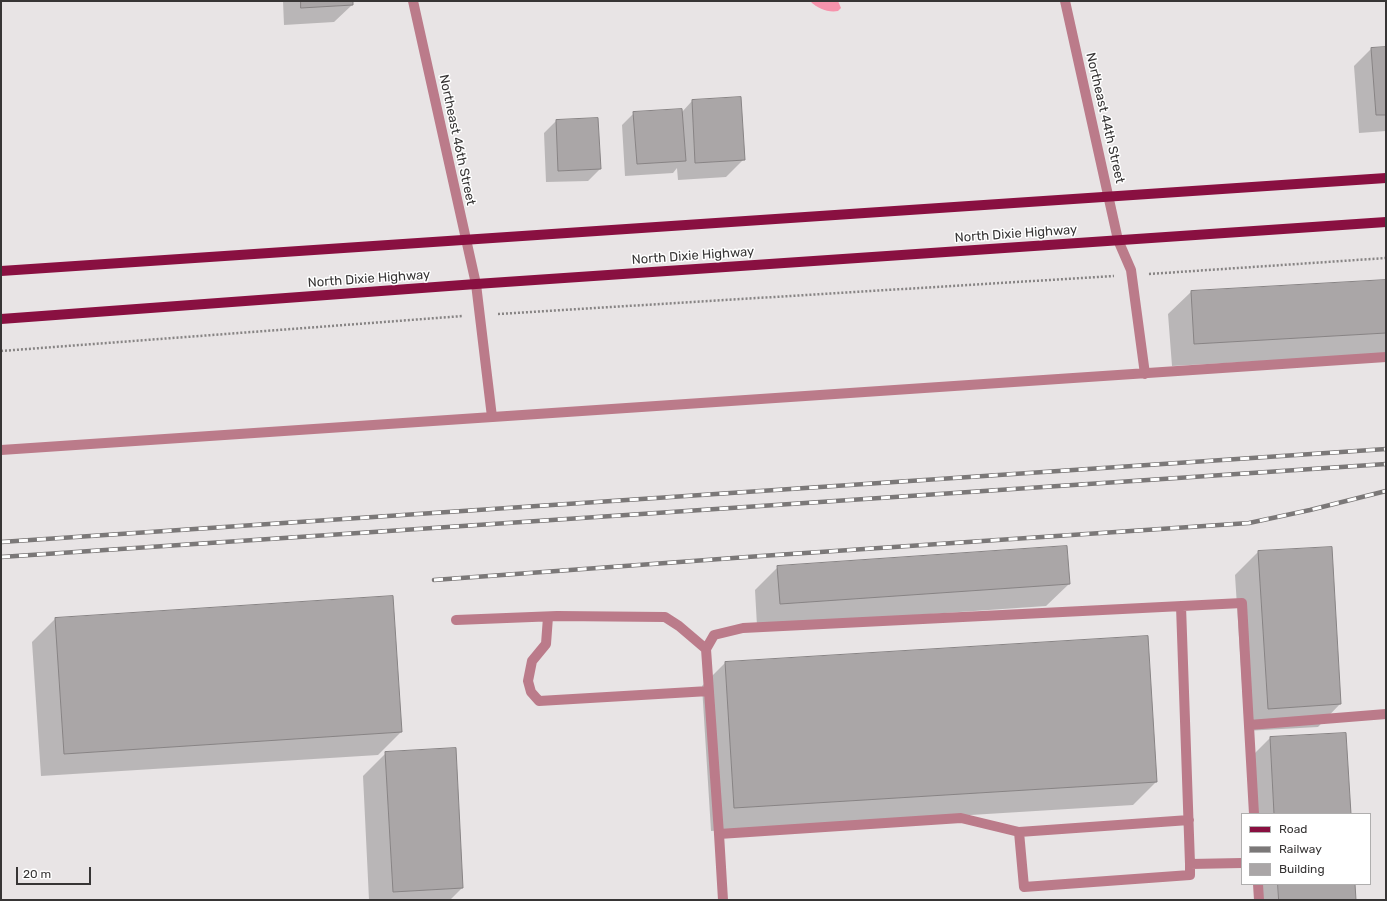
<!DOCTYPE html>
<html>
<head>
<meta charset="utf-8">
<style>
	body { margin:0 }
	#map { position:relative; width:1387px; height:901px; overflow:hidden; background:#e8e4e5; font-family:Rubik,sans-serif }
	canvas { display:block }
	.frame { position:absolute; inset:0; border:2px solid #373535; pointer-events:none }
	.legend { position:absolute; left:1241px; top:813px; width:130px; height:72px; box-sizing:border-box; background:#fff; border:1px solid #afaeae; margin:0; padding:5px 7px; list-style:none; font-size:12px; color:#373535 }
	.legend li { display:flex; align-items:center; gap:8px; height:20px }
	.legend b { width:20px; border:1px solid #afaeae }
	.scale { position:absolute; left:16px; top:867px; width:75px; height:18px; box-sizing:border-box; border:2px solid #373535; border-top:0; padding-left:5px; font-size:12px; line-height:14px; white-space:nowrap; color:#373535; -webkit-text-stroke:3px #fff; paint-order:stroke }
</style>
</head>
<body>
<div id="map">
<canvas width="1387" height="901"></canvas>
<div class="frame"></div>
<ul class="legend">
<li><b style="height:5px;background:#891041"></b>Road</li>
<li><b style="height:5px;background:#7b7878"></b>Railway</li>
<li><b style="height:11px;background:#aaa6a7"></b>Building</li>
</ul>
<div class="scale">20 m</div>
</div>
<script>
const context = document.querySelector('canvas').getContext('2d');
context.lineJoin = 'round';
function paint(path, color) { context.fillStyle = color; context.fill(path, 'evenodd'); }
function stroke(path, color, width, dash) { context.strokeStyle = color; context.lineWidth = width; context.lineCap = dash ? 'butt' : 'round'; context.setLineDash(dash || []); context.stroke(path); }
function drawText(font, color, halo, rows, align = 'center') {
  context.font = font + ' Rubik,sans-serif'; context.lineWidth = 3; context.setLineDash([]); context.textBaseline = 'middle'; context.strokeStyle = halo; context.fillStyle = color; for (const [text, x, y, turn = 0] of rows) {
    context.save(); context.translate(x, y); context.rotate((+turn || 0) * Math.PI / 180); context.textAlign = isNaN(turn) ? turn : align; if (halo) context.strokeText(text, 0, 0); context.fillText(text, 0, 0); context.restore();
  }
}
paint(new Path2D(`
	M810,1H838L841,8L838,11C828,13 817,8 810,1Z`), '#f693ac');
paint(new Path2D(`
	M283,1H352V5L334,22L284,25Z
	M1386,48V131L1359,133L1354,66L1371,49Z
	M692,101L744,159L726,177L678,180L677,168L673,173L625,176L622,125L634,113L682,112Z
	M556,121L600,169L588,181L546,182L544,133Z
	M1386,281V354L1172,366L1168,314L1191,292Z
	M1258,552L1340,704L1318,727L1245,731L1235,575Z
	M778,567L1069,584L1046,606L757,626L755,590Z
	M392,597L401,732L378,755L41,776L32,642L55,619Z
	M1147,637L1156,782L1133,805L711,831L702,686L725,663Z
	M1270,738L1350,814H1250L1247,761Z
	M455,749L462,888L450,900H369L363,776L386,753Z
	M1255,884H1354L1355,900H1255Z`), '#0003');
const building = new Path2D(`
	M301,1H353V5L301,8Z
	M1386,47V115H1376L1371,48Z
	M741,97L745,160L695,163L692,100Z
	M682,109L686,161L637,164L633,112Z
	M598,118L601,169L558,171L556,120Z
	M1386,280V333L1194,344L1191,291Z
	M1067,546L1070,584L780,604L777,566Z
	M1332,547L1341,704L1268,709L1258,551Z
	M393,596L402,732L64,754L55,618Z
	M1148,636L1157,782L734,808L725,662Z
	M1346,733L1351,814H1274L1270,737Z
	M456,748L463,888L393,892L385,752Z
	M1278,884H1355L1356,900H1279Z`);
paint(building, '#aaa6a7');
stroke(building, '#878384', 1);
stroke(new Path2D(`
	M1149,274L1386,258
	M498,314L1114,276
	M1,351L463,316`), '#878484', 2.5, [2, 2]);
stroke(new Path2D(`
	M413,1L476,284L492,417
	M1065,1L1118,240L1131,270L1145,374
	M1,450L1386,357
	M1181,606L1190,864L1242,863
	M548,617L546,644L532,661L528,681L531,692L539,701L709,691
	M456,620L557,616L665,617L679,626L706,649
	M1249,725L1386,714
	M1189,820L1019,832L1024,887L1190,875V864
	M1019,832L961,818L719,834L706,649L714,635L743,628L1242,603L1254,814
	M719,834L723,900
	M1258,884L1259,900`), '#bb7b8a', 10);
stroke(new Path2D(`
	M1,271L1386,178
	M1,319L476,284L1386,222`), '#891041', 10);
const rail = new Path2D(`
	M1,542L1386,449
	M1,557L1386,464
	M434,580L761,556L1249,523L1310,510L1386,491`);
stroke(rail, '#7b7878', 4.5);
stroke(rail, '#fff', 3, [9]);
drawText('13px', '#373535', '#fff', [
	["Northeast 44th Street",1105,118,77],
	["Northeast 46th Street",457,140,78],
	["North Dixie Highway",1016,234,-4],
	["North Dixie Highway",693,256,-4],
	["North Dixie Highway",369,279,-4]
]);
</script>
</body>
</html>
